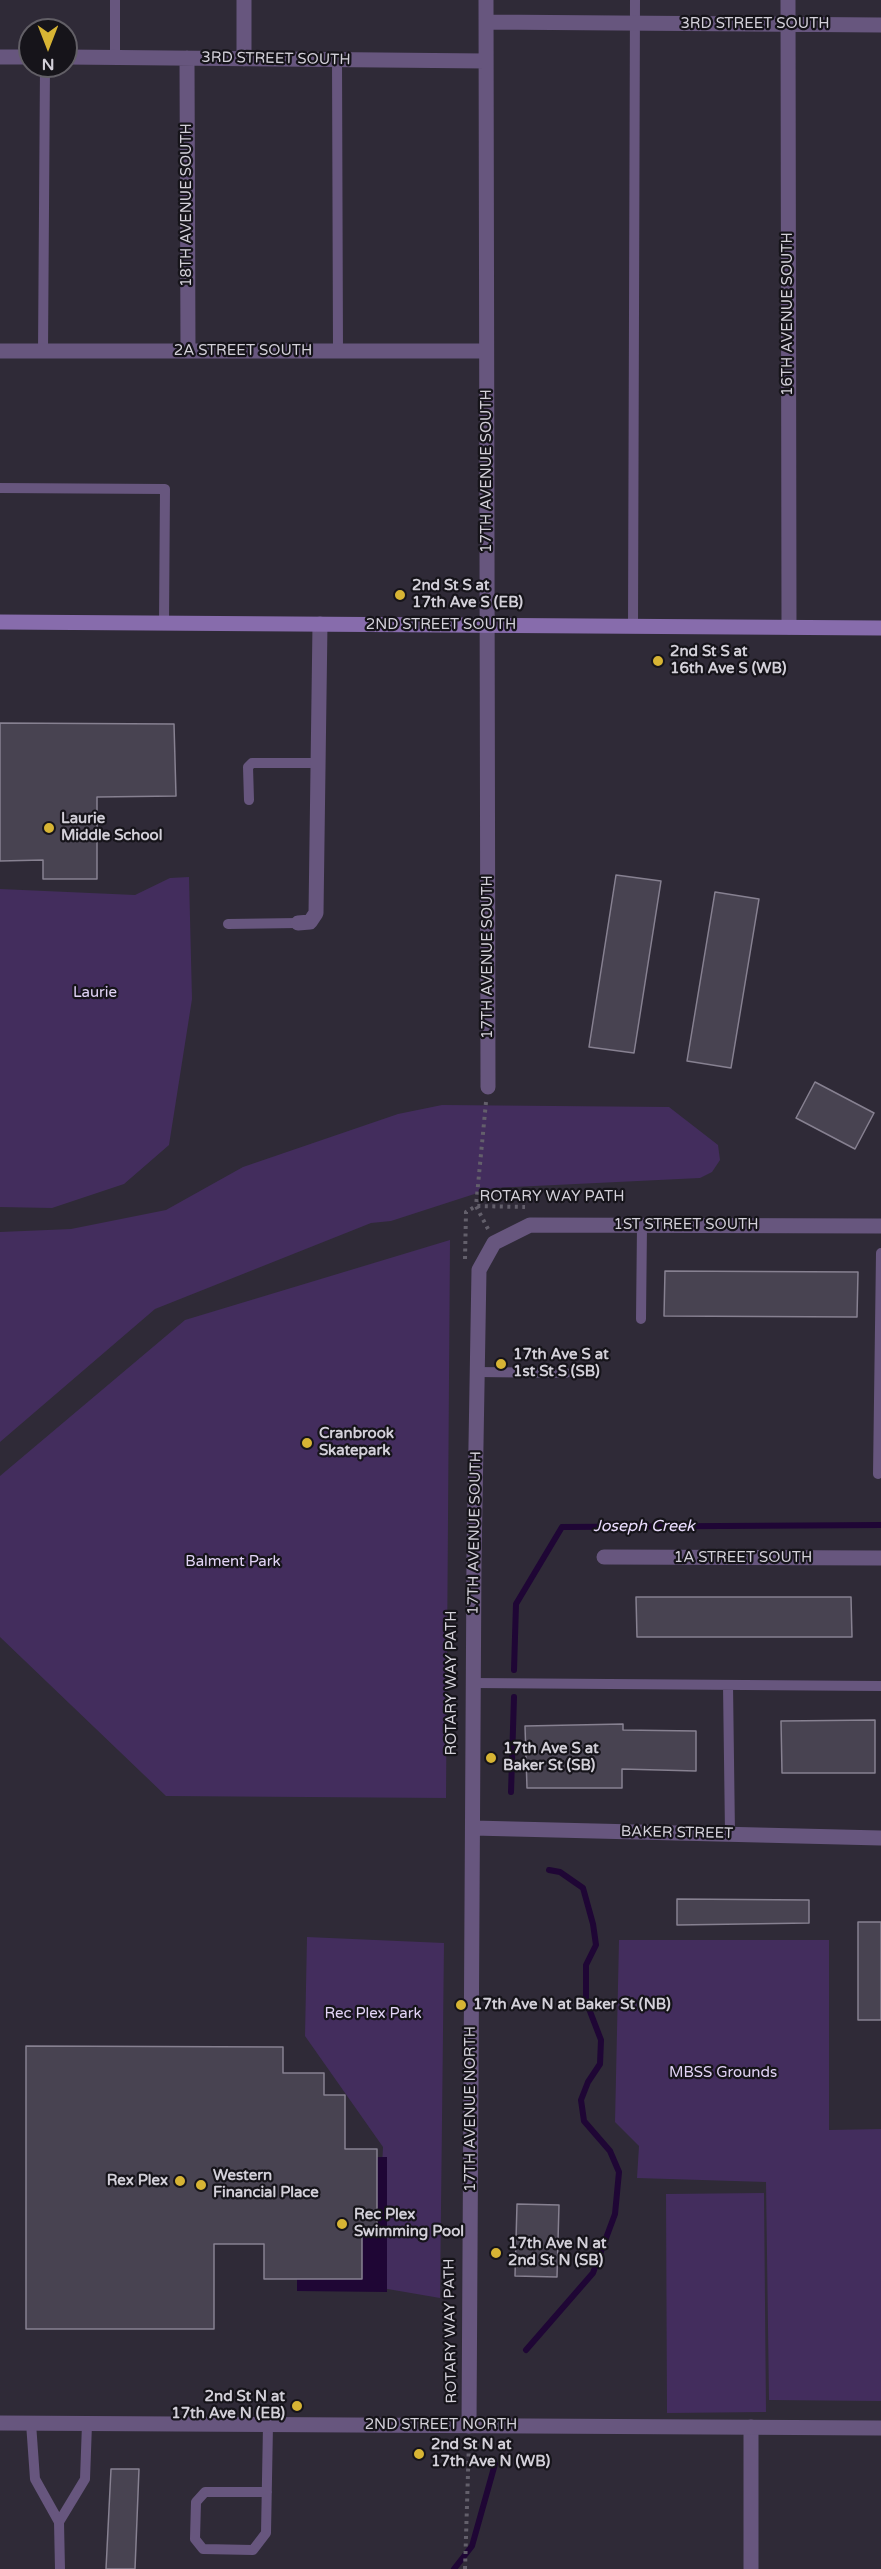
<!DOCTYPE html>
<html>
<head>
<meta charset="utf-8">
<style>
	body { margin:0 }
	#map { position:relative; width:881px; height:2569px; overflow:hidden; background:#2f2a37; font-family:"Varela Round",sans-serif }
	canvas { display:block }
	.north { position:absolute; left:18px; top:18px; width:60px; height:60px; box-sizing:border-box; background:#16141a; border:2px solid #625f66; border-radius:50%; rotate:180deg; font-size:16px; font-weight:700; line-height:24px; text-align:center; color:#d3d0d9 }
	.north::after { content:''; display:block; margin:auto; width:21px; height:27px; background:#d7b434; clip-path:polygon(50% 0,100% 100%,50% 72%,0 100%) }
</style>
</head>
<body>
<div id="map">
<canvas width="881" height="2569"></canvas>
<div class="north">N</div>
</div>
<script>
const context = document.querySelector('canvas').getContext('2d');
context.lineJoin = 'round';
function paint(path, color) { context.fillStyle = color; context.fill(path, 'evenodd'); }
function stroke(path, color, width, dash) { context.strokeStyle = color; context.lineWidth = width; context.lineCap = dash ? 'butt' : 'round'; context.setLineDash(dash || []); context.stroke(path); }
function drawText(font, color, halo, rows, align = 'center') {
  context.font = font + ' "Varela Round",sans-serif'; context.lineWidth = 4.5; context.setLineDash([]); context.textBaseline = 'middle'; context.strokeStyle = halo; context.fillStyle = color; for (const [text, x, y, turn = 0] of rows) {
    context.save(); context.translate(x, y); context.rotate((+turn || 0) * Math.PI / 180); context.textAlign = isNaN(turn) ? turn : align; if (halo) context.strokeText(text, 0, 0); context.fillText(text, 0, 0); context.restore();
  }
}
paint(new Path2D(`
	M189,877L192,999L169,1145L124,1184L52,1208L0,1207V889L135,895L170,878Z
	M442,1105L669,1107L718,1145L720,1160L712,1172L700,1178L493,1188L391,1221L371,1223L155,1309L0,1442V1232L71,1229L166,1210L243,1167L398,1114Z
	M450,1240L446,1798L166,1796L0,1637V1476L185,1320Z
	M307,1937L444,1943L440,2298L376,2287L383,2147L305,2036Z
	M619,1940H829V2130L881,2129V2401L769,2400L766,2182L637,2178L639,2146L615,2122Z
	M764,2193L766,2412L667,2413L666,2194Z`), '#432d5d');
paint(new Path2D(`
	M387,2157V2292L297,2291V2158Z`), '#1f0635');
stroke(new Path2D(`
	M514,1670L516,1604L562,1527L881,1525
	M511,1792L514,1697
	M526,2350L593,2273L615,2214L619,2172L610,2151L584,2121L581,2100L588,2082L600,2064L601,2040L586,2001V1965L596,1945L593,1924L583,1888L560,1872L549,1870
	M454,2569L472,2546L495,2464`), '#1f0635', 6);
const building = new Path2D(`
	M0,723L174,724L176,796L97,797V879H43V860L0,861Z
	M616,875L661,881L634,1053L589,1047Z
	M715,892L759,899L731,1068L687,1061Z
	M815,1082L874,1113L855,1149L796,1118Z
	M665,1271L858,1272L857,1317L664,1316Z
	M636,1597H851L852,1637H637Z
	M875,1720V1773H782L781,1721Z
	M623,1724V1730L696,1731V1771L622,1769V1788H527L525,1726Z
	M677,1899L809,1900V1923L677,1925Z
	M858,1922H881V2020H858Z
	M26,2046L283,2047V2073H324V2095H345V2149H377V2230H362V2279H264V2244H214V2329H26Z
	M517,2204L559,2205L557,2277L515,2276Z
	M111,2469H139L135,2569H106Z`);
paint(building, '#484351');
stroke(building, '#878191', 1.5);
stroke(new Path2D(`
	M486,1102L476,1206L488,1229
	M465,1259L466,1212L476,1206L525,1207
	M465,2569L469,2441`), '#635f6b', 4, [3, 4.5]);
stroke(new Path2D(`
	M115,58V0
	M337,60L338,351
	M43,351L45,66
	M0,488L165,489L164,623
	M633,626L635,0
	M249,800L248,767L252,763H318
	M228,924L298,923
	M641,1319L642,1225
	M477,1372L566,1373
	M878,1474L881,1253
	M473,1683L881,1686
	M728,1685L730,1834
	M31,2423L35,2479L59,2522L85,2479L87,2424
	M267,2492H205L196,2502L195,2539L203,2549L253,2550L266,2533L268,2425
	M59,2522L60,2569`), '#67567e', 10);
stroke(new Path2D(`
	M486,0L488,1087
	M788,0L789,627
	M486,22L881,25
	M0,57H30
	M66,57L486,61
	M187,58L188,351
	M244,59V0
	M0,351H486
	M298,923L310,922L316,913L320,624
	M604,1557L881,1558
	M473,1828L881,1838
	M469,2426L474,1560L479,1270L494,1243L530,1225L881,1226
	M751,2569V2427`), '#67567e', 15);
stroke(new Path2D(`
	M0,2423L881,2428`), '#67567e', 15);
stroke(new Path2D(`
	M0,622L881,628`), '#876cac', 15);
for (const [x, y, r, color] of [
	[400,595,6,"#d7b434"],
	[658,661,6,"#d7b434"],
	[49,828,6,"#d7b434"],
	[501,1364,6,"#d7b434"],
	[307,1443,6,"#d7b434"],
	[491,1758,6,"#d7b434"],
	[461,2005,6,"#d7b434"],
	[180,2181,6,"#d7b434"],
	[201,2185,6,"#d7b434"],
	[342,2224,6,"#d7b434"],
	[496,2253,6,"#d7b434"],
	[297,2406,6,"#d7b434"],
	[419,2454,6,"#d7b434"]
]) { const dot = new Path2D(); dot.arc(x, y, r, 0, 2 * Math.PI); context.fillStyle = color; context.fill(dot); stroke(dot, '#16141a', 2); }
drawText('15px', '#d3d0d9', '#16141a', [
	["3RD STREET SOUTH",755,24],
	["3RD STREET SOUTH",276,59,1],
	["18TH AVENUE SOUTH",187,205,-90],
	["16TH AVENUE SOUTH",788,314,-90],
	["2A STREET SOUTH",243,351],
	["17TH AVENUE SOUTH",487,471,-90],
	["2ND STREET SOUTH",441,625],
	["17TH AVENUE SOUTH",488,957,-90],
	["ROTARY WAY PATH",552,1197],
	["1ST STREET SOUTH",686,1225],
	["17TH AVENUE SOUTH",475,1533,-89],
	["1A STREET SOUTH",743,1558],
	["ROTARY WAY PATH",452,1683,-90],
	["BAKER STREET",677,1833,1],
	["17TH AVENUE NORTH",471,2109,-90],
	["ROTARY WAY PATH",451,2331,-91],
	["2ND STREET NORTH",441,2425]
]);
drawText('bold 15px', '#d3d0d9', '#16141a', [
	["2nd St S at",412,586],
	["17th Ave S (EB)",412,603],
	["2nd St S at",670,652],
	["16th Ave S (WB)",670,669],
	["Laurie",61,819],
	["Middle School",61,836],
	["17th Ave S at",513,1355],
	["1st St S (SB)",513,1372],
	["Cranbrook",319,1434],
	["Skatepark",319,1451],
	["17th Ave S at",503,1749],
	["Baker St (SB)",503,1766],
	["17th Ave N at Baker St (NB)",473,2005],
	["Western",213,2176],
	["Financial Place",213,2193],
	["Rex Plex",168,2181,"right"],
	["Rec Plex",354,2215],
	["Swimming Pool",354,2232],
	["17th Ave N at",508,2244],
	["2nd St N (SB)",508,2261],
	["2nd St N at",285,2397,"right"],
	["17th Ave N (EB)",285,2414,"right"],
	["2nd St N at",431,2445],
	["17th Ave N (WB)",431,2462]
], 'left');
drawText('15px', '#e2d4f6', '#16141a', [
	["Laurie",95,993],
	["Balment Park",233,1562],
	["Rec Plex Park",373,2014],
	["MBSS Grounds",723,2073]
]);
drawText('italic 16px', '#ebddff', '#16141a', [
	["Joseph Creek",644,1527]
]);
</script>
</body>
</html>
